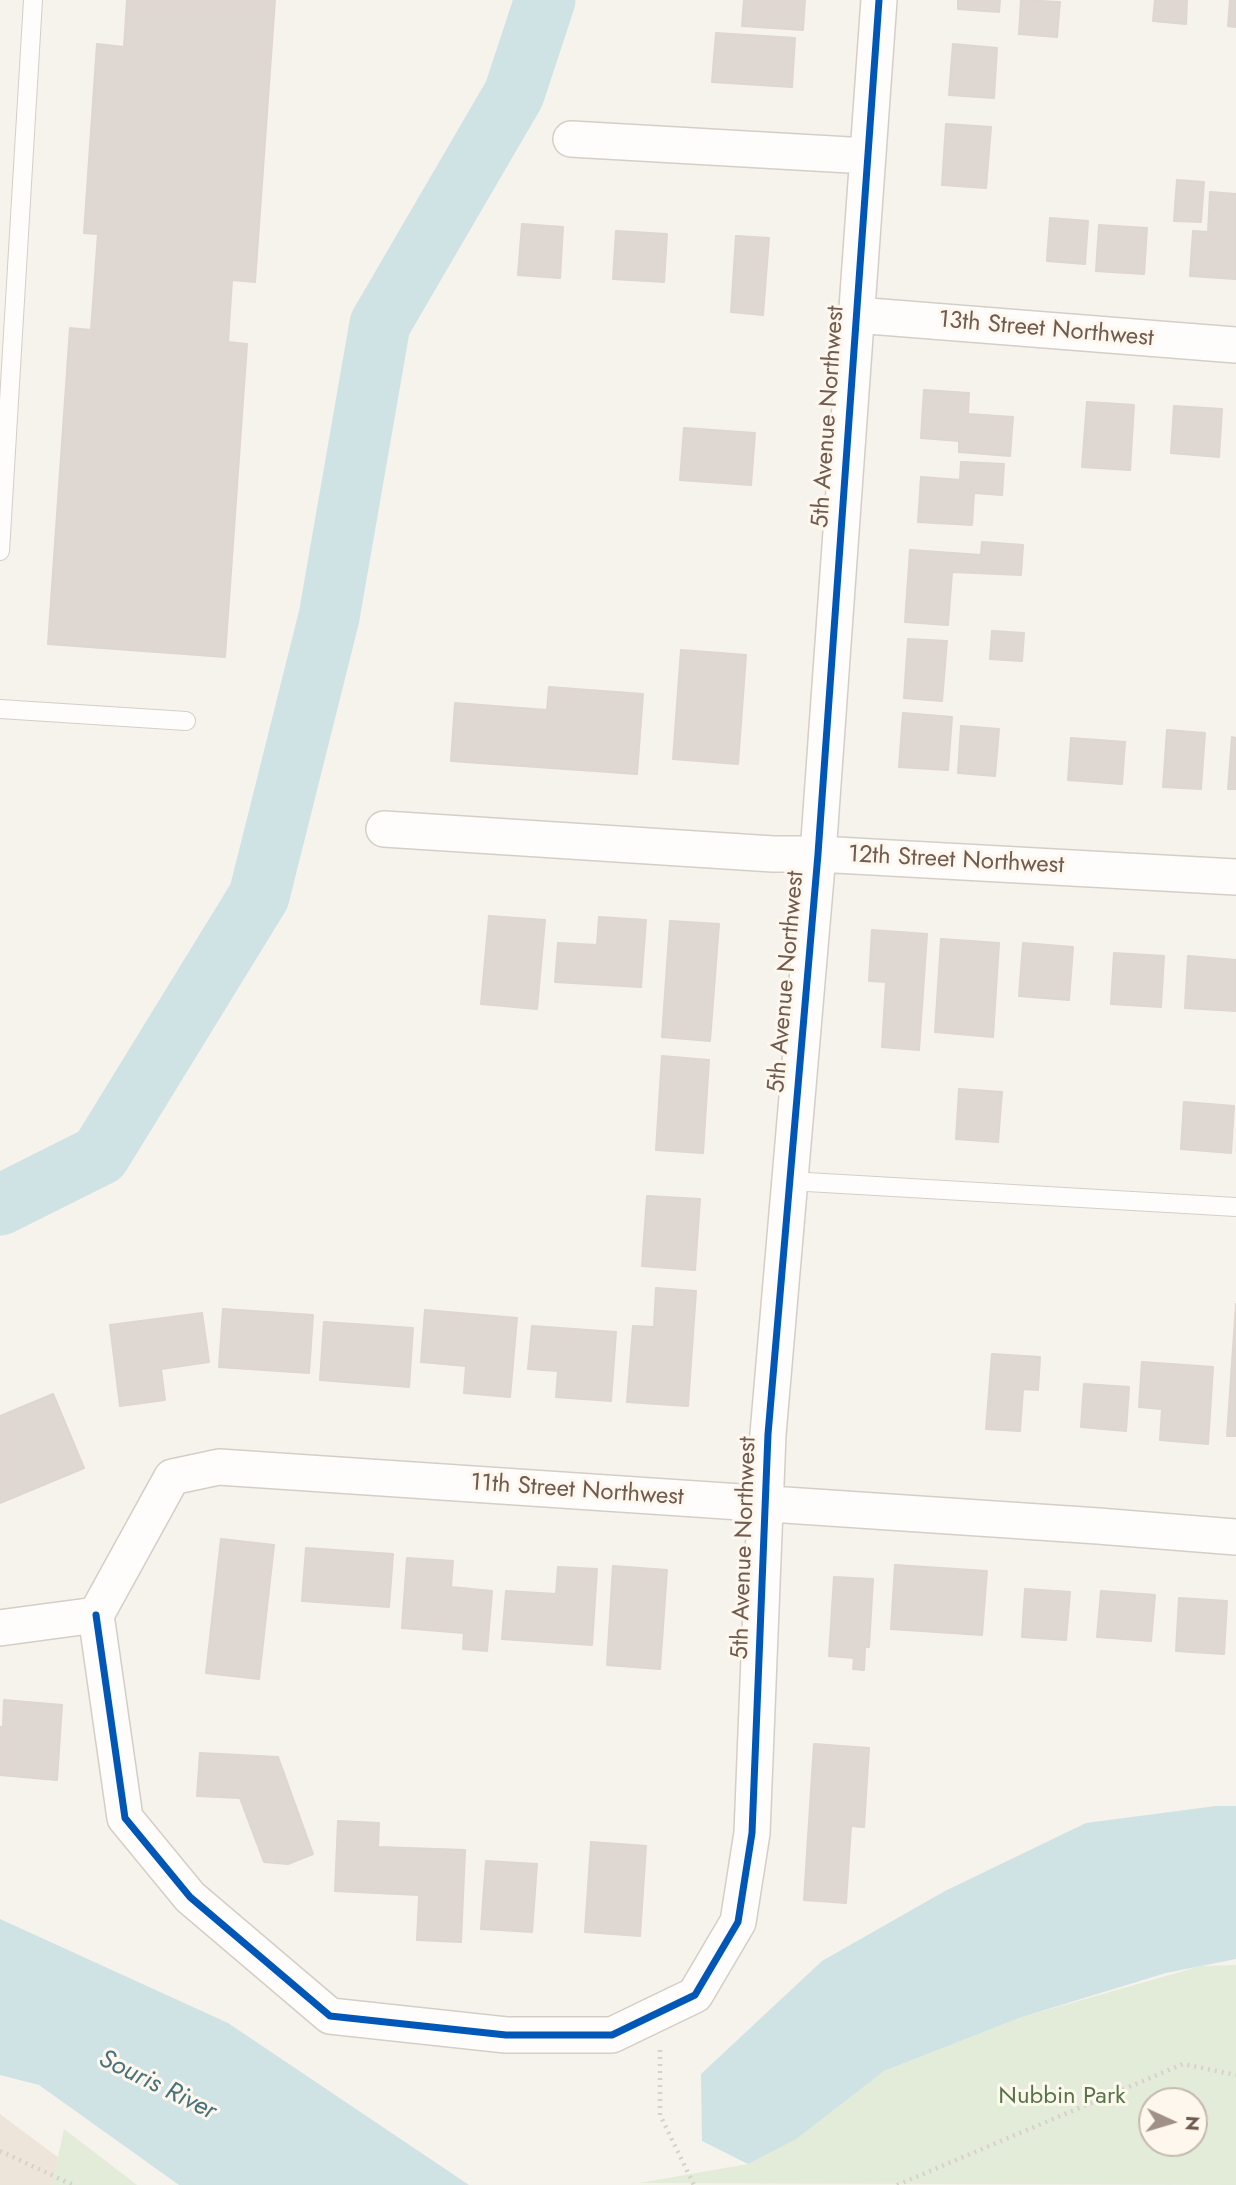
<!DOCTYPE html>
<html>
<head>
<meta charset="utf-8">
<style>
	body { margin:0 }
	#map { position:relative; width:1236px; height:2185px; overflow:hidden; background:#f6f2ec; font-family:Jost,sans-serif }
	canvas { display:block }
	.north { position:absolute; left:1138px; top:2087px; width:70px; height:70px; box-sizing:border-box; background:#fdf7ee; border:2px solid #c5b9ae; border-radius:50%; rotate:94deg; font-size:19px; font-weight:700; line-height:28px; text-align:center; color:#725b4e }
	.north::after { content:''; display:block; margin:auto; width:24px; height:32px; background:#a09085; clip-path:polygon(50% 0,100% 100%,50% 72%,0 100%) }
</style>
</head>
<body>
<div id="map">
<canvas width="1236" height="2185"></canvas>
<div class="north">N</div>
</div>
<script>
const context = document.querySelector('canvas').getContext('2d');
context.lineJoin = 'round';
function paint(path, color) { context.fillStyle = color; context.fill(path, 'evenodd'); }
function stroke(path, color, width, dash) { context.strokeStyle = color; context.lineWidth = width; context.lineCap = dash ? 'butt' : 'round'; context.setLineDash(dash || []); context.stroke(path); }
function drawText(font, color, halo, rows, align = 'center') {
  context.font = font + ' Jost,sans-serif'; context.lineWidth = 6; context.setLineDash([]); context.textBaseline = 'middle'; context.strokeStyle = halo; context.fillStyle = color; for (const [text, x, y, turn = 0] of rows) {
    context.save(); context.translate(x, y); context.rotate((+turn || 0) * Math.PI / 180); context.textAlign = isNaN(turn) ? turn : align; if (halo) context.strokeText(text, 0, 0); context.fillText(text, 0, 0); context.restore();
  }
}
paint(new Path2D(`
	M0,2114L95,2185H0Z`), '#eee5da');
paint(new Path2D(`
	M1236,1965V2185L639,2183L748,2164L884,2071L1022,2017L1201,1966ZM1152,2101H1194V2143H1152Z
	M64,2129L137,2185H52Z`), '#e3ecd8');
paint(new Path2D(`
	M1216,1806H1236V1959L1166,1973L1022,2017L884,2071L796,2139L748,2164L702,2141L701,2074L822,1961L945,1891L1086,1823Z
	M0,1919L228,2023L469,2185H179L39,2085L0,2075Z`), '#cfe3e5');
stroke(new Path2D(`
	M0,1205L100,1155L259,896L329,617L380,324L514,94L545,0`), '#cfe3e5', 61);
const building = new Path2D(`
	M127,0H275L255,282L232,280L228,342L247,344L225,657L48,644L70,328L91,330L98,234L84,233L97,44L124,47Z
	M744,0H805L803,30L742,26Z
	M958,0H1000L999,12L958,9Z
	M1021,0L1060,2L1057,37L1019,34Z
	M1155,0H1187L1186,24L1153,21Z
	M1230,0H1236V27L1228,26Z
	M716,33L795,38L792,87L712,82Z
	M953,44L997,48L994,98L949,95Z
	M946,124L991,127L986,188L942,185Z
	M1177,180L1204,182L1201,222L1174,221Z
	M1210,192L1236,194V279L1190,276L1193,231L1208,232Z
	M1050,218L1088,221L1085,264L1047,261Z
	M522,224L563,227L560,278L518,275Z
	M1099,225L1147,228L1144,274L1096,271Z
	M616,231L667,234L664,282L613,279Z
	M736,236L769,238L763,315L731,312Z
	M924,390L969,393L968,414L1013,417L1010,456L959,452V441L921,438Z
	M1087,402L1134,405L1130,470L1082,467Z
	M1174,406L1222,409L1219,457L1171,453Z
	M684,428L755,433L751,485L680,480Z
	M961,462L1004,464L1002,495L974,493L972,525L918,522L921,477L960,480Z
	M982,542L1023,545L1021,575L952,572L948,625L905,622L910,550L981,555Z
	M992,631L1024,633L1022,661L990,659Z
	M908,639L947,641L942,701L904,698Z
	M681,650L746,655L738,764L673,759Z
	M549,687L643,694L637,774L451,761L455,703L547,710Z
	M903,713L952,717L948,770L899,767Z
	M961,726L999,729L995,776L958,773Z
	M1167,730L1205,733L1201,789L1163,787Z
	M1232,737L1236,738V789H1228Z
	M1071,738L1125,742L1122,784L1068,780Z
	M489,916L545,920L537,1009L481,1004Z
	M599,917L646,920L641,987L555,982L558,943L597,945Z
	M670,921L719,924L710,1041L662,1037Z
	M872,930L927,934L919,1050L882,1047L886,982L869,981Z
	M941,939L999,943L993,1037L935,1032Z
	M1023,943L1073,947L1069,1000L1019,996Z
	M1114,953L1164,956L1161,1007L1111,1004Z
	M1188,956L1236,960V1011L1185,1008Z
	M662,1056L709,1060L703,1153L656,1150Z
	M959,1089L1002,1092L998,1142L956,1139Z
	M1184,1102L1234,1106L1231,1153L1181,1149Z
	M647,1196L700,1199L695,1270L642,1266Z
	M656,1288L696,1291L688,1406L627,1402L633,1326L654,1327Z
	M1236,1304V1436H1227Z
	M223,1309L313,1315L309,1373L219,1367Z
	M425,1310L517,1318L510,1397L464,1393L466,1366L421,1362Z
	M202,1313L209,1362L161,1369L165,1400L120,1406L110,1325Z
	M324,1322L413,1328L409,1387L320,1380Z
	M532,1326L616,1332L611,1401L556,1397L558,1371L528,1369Z
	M992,1354L1040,1357L1038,1390L1023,1389L1020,1431L986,1429Z
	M1142,1362L1213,1367L1208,1444L1160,1440L1162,1409L1139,1407Z
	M1084,1384L1129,1387L1126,1431L1081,1427Z
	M53,1394L84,1468L0,1503V1416Z
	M221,1539L274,1545L259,1679L206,1673Z
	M306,1548L393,1554L389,1607L302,1601Z
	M407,1558L453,1561L451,1587L492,1591L487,1651L463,1649L464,1633L402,1628Z
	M895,1565L987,1571L982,1635L891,1629Z
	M613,1566L667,1570L660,1669L607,1665Z
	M558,1567L597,1569L592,1645L502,1639L506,1591L556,1594Z
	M834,1577L873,1579L869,1647H865L864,1670L853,1669L854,1658L829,1656Z
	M1025,1589L1070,1592L1066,1640L1022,1637Z
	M1101,1591L1155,1595L1151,1641L1097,1637Z
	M1179,1598L1227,1601L1224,1654L1176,1651Z
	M4,1700L62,1705L57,1780L0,1775V1727H3Z
	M814,1744L869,1748L864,1827L851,1826L846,1903L804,1900Z
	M200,1753L278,1757L313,1854L288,1864L264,1862L240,1798L197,1796Z
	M338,1821L379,1823L378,1847L465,1850L461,1942L417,1940L419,1895L335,1891Z
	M591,1842L646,1846L640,1936L585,1932Z
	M486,1861L537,1864L532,1932L481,1929Z`);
paint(building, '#dfd8d2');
stroke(building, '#ded6cf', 2);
const service = new Path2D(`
	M0,551L33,0
	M0,709L186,721
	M790,1181L1236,1207`);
const minor = new Path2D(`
	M571,139L867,156
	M856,315L1236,345
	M384,829L773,854H818L1236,877
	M96,1615L125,1818L190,1897L330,2016L506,2035H612L695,1995L738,1922L752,1833L768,1434L818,854L879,0
	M0,1628L96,1615L172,1477L219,1467L1098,1526L1236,1537`);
stroke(service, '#d4cec7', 20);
stroke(minor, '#d4cec7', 38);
stroke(new Path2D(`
	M660,2050V2115L694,2185
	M0,2151L73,2185
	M897,2185L1183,2064L1236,2075`), '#d7d0cc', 4.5, [2, 5]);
stroke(service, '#fefdfc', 18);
stroke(minor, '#fefdfc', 35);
stroke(new Path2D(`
	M96,1615L125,1818L190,1897L330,2016L506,2035H612L695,1995L738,1922L752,1833L768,1434L818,854L879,0`), '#0057b8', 7);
drawText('24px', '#725b4e', '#fdf7ee', [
	["13th Street Northwest",1046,330,5],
	["5th Avenue Northwest",829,417,-86],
	["12th Street Northwest",956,861,3],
	["5th Avenue Northwest",787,982,-85],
	["11th Street Northwest",577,1491,4],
	["5th Avenue Northwest",745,1548,-88]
]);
drawText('24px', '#557747', '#fdf7ee', [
	["Nubbin Park",1062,2097]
]);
drawText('italic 26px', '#47737c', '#fdf7ee', [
	["Souris River",157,2086,26]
]);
</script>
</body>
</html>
